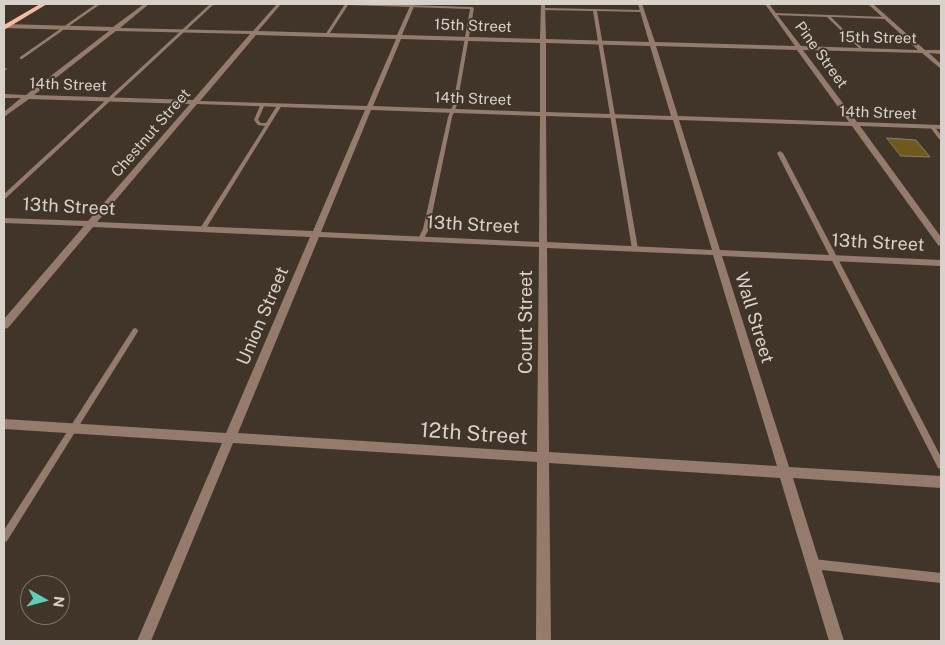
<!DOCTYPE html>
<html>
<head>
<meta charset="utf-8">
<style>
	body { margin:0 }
	#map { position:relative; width:945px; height:645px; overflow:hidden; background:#413529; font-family:"Public Sans",sans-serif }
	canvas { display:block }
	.frame { position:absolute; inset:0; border:5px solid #d8d1c9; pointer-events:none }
	.north { position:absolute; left:20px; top:575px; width:50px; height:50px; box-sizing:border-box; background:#413529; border:1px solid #7d7369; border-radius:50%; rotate:97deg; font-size:14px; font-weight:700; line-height:20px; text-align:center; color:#d8d1c9 }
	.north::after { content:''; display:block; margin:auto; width:18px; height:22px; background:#5eceb8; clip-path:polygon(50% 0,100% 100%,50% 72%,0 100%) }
</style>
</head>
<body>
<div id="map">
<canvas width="945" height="645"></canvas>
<div class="frame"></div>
<div class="north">N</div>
</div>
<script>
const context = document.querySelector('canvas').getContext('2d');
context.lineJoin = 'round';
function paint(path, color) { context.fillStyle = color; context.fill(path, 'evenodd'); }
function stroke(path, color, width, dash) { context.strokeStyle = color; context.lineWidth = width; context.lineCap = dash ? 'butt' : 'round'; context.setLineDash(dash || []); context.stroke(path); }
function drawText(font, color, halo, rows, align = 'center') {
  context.font = font + ' "Public Sans",sans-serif'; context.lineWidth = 4; context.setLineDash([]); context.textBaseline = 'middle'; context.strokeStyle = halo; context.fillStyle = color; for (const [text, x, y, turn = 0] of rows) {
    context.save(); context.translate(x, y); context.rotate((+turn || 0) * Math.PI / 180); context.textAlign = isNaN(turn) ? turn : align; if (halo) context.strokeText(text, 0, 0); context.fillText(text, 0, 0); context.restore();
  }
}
const building = new Path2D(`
	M887,138L916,140L930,157L901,156Z`);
paint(building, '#6e5a1d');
stroke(building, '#86806f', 1);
paint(new Path2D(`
	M96,4L99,5L22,59H20V57Z
	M210,4H214L6,198L4,199V194Z
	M345,4H373L472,7L474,8L457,105L452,117L429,229L423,240H419L418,239L423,229L448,117L453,105L470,9L348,5L328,36H326L325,35Z
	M543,8L642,10L644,11L642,12L597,11L638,249L637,250H633L632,249L593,11L542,10Z
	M774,13L886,17L888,18L886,19L831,17L864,50L862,51L827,17L773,15Z
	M4,68H6L7,69L4,71Z
	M261,103L265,104L258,120L261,123H266L278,104L282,105L205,230L204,231H200L199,230L265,126L258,125L254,120Z
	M930,126H934L941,135V139H939L930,127Z
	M780,151L783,153L941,457V469L938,468L777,153Z
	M135,328L137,329L138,331L137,333L7,541L4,542V530L133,329Z
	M813,559L941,573V583L813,569L810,567L808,564L810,561Z`), '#947b6e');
paint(new Path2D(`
	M144,4H149L120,28L253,31L277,4H281L258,31L397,35L411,4H415L402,35L540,39L541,4H545L546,39L649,42L638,4H642L655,42L795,46L765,4H769L801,46L918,50L868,4H873L925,50H941V54L929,53L941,64V69L922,53L803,50L857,122L941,125V129L860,126L941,237V246L938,245L852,126L679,120L720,250L941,260V266L722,256L789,467L941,476V488L793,478L844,641H829L780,478L549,463L551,641H536L537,462L233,443L151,641H137L222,443L4,429V419L226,433L310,237L93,227L8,328L4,329V319L84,226L4,223V218L88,221L190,104L29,99L4,117V112L21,98H4V94L26,95L109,31L4,28V24L113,27ZM116,31L250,34L193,100L34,95ZM256,35L396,39L367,106L200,101ZM401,39L540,43V112L373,106ZM546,43L650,46L671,116L546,112ZM656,46L797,50L849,122L678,116ZM197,104L365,110L313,231L97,222ZM371,110L540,116L539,242L321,232ZM546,116L673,120L712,250L547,242ZM319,237L539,247L537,452L238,433ZM547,248L713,255L777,466L549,452Z`), '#947b6e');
paint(new Path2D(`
	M40,4H47L4,30V25Z`), '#f1bca2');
drawText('15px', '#d8d1c9', '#413529', [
	["15th Street",473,26,2],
	["15th Street",878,38,1],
	["Pine Street",821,55,54],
	["14th Street",68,85,2],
	["14th Street",473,99,2],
	["14th Street",878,113,2],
	["Chestnut Street",151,133,-49]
]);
drawText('18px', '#d8d1c9', '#413529', [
	["13th Street",69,207,3],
	["13th Street",473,225,3],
	["13th Street",878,243,3],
	["Union Street",263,316,-67],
	["Wall Street",754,318,73],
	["Court Street",526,322,-90]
]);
drawText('21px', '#d8d1c9', '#413529', [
	["12th Street",474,434,4]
]);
</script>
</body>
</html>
